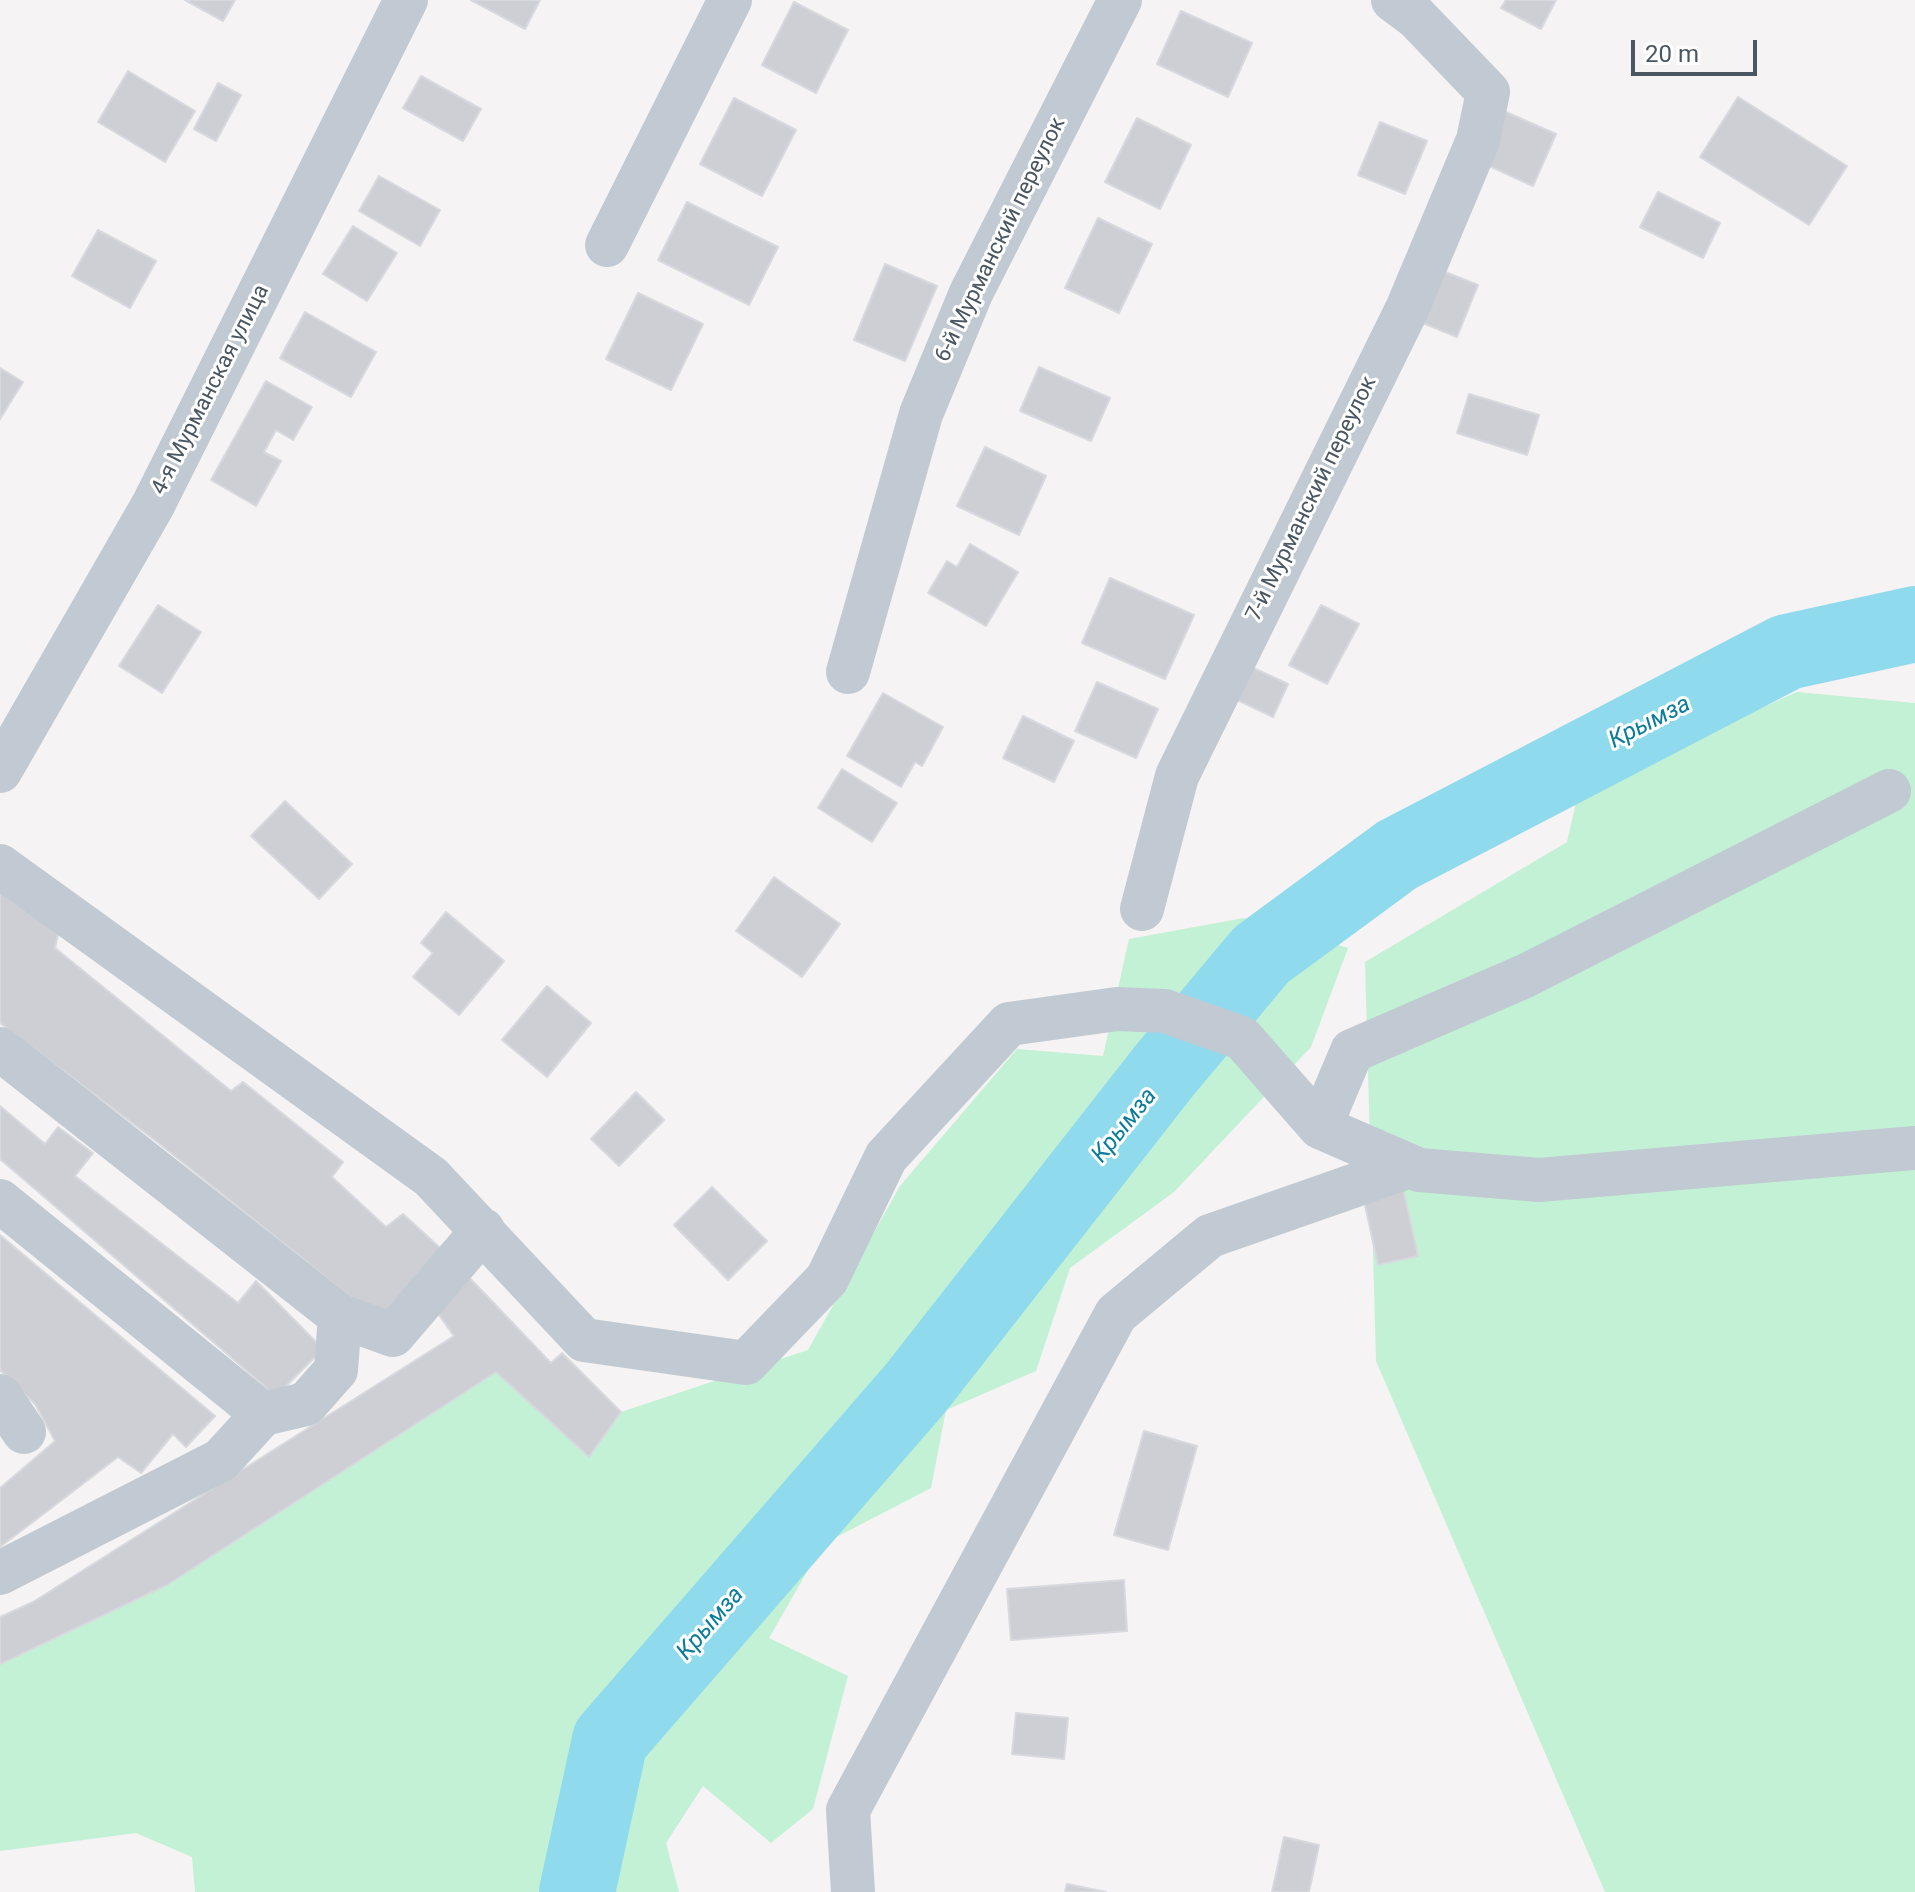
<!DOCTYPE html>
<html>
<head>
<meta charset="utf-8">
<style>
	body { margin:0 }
	#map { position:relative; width:1915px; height:1892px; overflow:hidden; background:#f5f3f3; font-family:Roboto,sans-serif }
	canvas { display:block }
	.scale { position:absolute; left:1631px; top:40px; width:126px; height:36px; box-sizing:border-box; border:4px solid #4a5661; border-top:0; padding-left:10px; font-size:24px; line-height:28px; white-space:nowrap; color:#4a5661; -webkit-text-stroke:6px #fff; paint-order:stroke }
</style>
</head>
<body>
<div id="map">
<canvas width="1915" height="1892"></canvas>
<div class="scale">20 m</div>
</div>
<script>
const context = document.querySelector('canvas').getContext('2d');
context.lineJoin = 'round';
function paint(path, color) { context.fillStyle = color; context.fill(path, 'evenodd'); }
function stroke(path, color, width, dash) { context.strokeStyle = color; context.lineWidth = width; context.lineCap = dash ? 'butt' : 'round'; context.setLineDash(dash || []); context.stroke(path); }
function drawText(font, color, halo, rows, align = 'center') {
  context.font = font + ' Roboto,sans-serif'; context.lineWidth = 6; context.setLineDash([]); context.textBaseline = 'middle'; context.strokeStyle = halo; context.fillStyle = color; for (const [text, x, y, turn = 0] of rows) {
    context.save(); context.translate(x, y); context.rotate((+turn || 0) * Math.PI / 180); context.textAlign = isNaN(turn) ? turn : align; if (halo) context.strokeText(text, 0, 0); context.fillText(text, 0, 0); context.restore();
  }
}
paint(new Path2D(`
	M1797,692L1915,703V1892H1605L1376,1361L1365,962L1567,842L1579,789Z
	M1244,918L1348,948L1311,1047L1174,1192L1070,1268L1036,1371L946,1410L931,1488L823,1544L769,1638L848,1676L813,1809L771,1843L703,1786L666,1843L679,1892H195L192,1857L136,1833L0,1851V1664L167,1585L496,1372L589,1457L621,1412L808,1350L900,1186L1017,1049L1103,1056L1129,939Z`), '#c3f1d5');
stroke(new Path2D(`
	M577,1892L610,1740L915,1389L1164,1071L1261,955L1397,855L1787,652L1915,624`), '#90daee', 76);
const building = new Path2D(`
	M185,0H235L223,21Z
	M471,0H540L525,29Z
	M1506,0H1556L1541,29L1501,8Z
	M794,2L848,30L816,93L762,65Z
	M1181,11L1252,43L1228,97L1157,64Z
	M128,71L195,111L165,162L98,122Z
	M421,76L481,109L463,141L403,108Z
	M218,83L241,95L216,141L194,129Z
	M1738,97L1847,166L1809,225L1700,157Z
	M734,98L796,130L762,196L700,164Z
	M1499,109L1556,134L1533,186L1476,160Z
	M1137,118L1191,145L1160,209L1105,182Z
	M1380,122L1427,141L1405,194L1358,175Z
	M379,176L440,210L420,246L359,211Z
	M1658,192L1720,223L1703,258L1640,227Z
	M687,202L778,247L749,305L658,260Z
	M1098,218L1152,244L1119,313L1065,288Z
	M353,226L397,253L367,301L323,274Z
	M98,230L156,261L130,308L72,276Z
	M885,264L937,286L905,361L854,340Z
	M1430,266L1478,285L1457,337L1408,317Z
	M638,293L703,324L671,390L606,359Z
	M305,312L376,352L351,397L280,358Z
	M1039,367L1110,398L1091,441L1020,411Z
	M0,368L23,382L0,419Z
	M266,381L312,407L293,440L276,430L264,452L281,461L256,506L211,480Z
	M1469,394L1539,415L1527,455L1457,433Z
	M985,447L1046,476L1019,535L957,506Z
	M970,544L1018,572L986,626L928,593L947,561L957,567Z
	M1110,578L1194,615L1165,679L1082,643Z
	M158,605L201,632L162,693L119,666Z
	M1321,605L1359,624L1327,684L1289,665Z
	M1247,665L1288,684L1273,717L1231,697Z
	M1097,682L1158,709L1136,758L1075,731Z
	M883,693L943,727L922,766L915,762L901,787L847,756Z
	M1023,716L1074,741L1054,782L1003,758Z
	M842,769L897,803L872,842L818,808Z
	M285,801L352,864L319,899L251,836Z
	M774,877L840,924L802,977L736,931Z
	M0,889L58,934L55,948L231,1091L243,1082L343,1162L332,1177L386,1227L403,1214L449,1256L384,1324L156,1141L0,1023Z
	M446,912L504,961L459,1015L413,977L433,953L421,943Z
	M547,986L591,1023L547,1077L502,1040Z
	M636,1092L664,1120L619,1166L591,1139Z
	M0,1106L45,1144L58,1127L93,1153L75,1176L238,1303L256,1281L323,1349L276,1396L0,1159Z
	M712,1187L767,1241L728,1280L674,1225Z
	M1403,1188L1418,1256L1378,1265L1363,1196Z
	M0,1235L215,1416L186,1447L173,1434L141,1473L118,1457L0,1547V1488L55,1441L35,1404L0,1370Z
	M463,1271L551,1363L562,1353L621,1412L589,1457L496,1372L167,1585L0,1664V1617L33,1602L454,1336L429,1301Z
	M1144,1431L1197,1446L1168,1550L1114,1535Z
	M1124,1580L1127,1631L1011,1640L1007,1589Z
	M1016,1713L1068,1718L1064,1759L1012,1754Z
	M1284,1837L1319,1845L1309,1892H1272Z
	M1067,1884L1106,1892H1065Z`);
paint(building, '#cdcfd5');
stroke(building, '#d7d9de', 2);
stroke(new Path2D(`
	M607,245L730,0
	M848,672L921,414L971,293L1120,0
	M0,771L153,505L406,0
	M0,866L431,1177L584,1340L746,1363L827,1279L886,1157L1009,1024L1117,1009L1165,1011L1242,1038L1320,1127L1419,1170L1539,1180L1915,1148
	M1142,909L1177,776L1407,309L1478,140L1488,92L1416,17L1393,0
	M0,1049L340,1316L393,1335L483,1230
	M1320,1127L1352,1051L1525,976L1889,791
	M0,1201L263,1414L306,1404L336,1370L340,1316
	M0,1396L24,1432
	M0,1573L221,1460L263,1414
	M853,1892L848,1810L1116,1314L1210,1236L1410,1166`), '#c1cad2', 44);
drawText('22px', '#4a5661', '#fff', [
	["6-й Мурманский переулок",1001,240,-64],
	["4-я Мурманская улица",211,390,-63],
	["7-й Мурманский переулок",1312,499,-64]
]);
drawText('italic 24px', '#0c7c9b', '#fff', [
	["Крымза",1650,723,-27],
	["Крымза",1125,1126,-51],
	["Крымза",711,1624,-49]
]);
</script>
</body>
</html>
